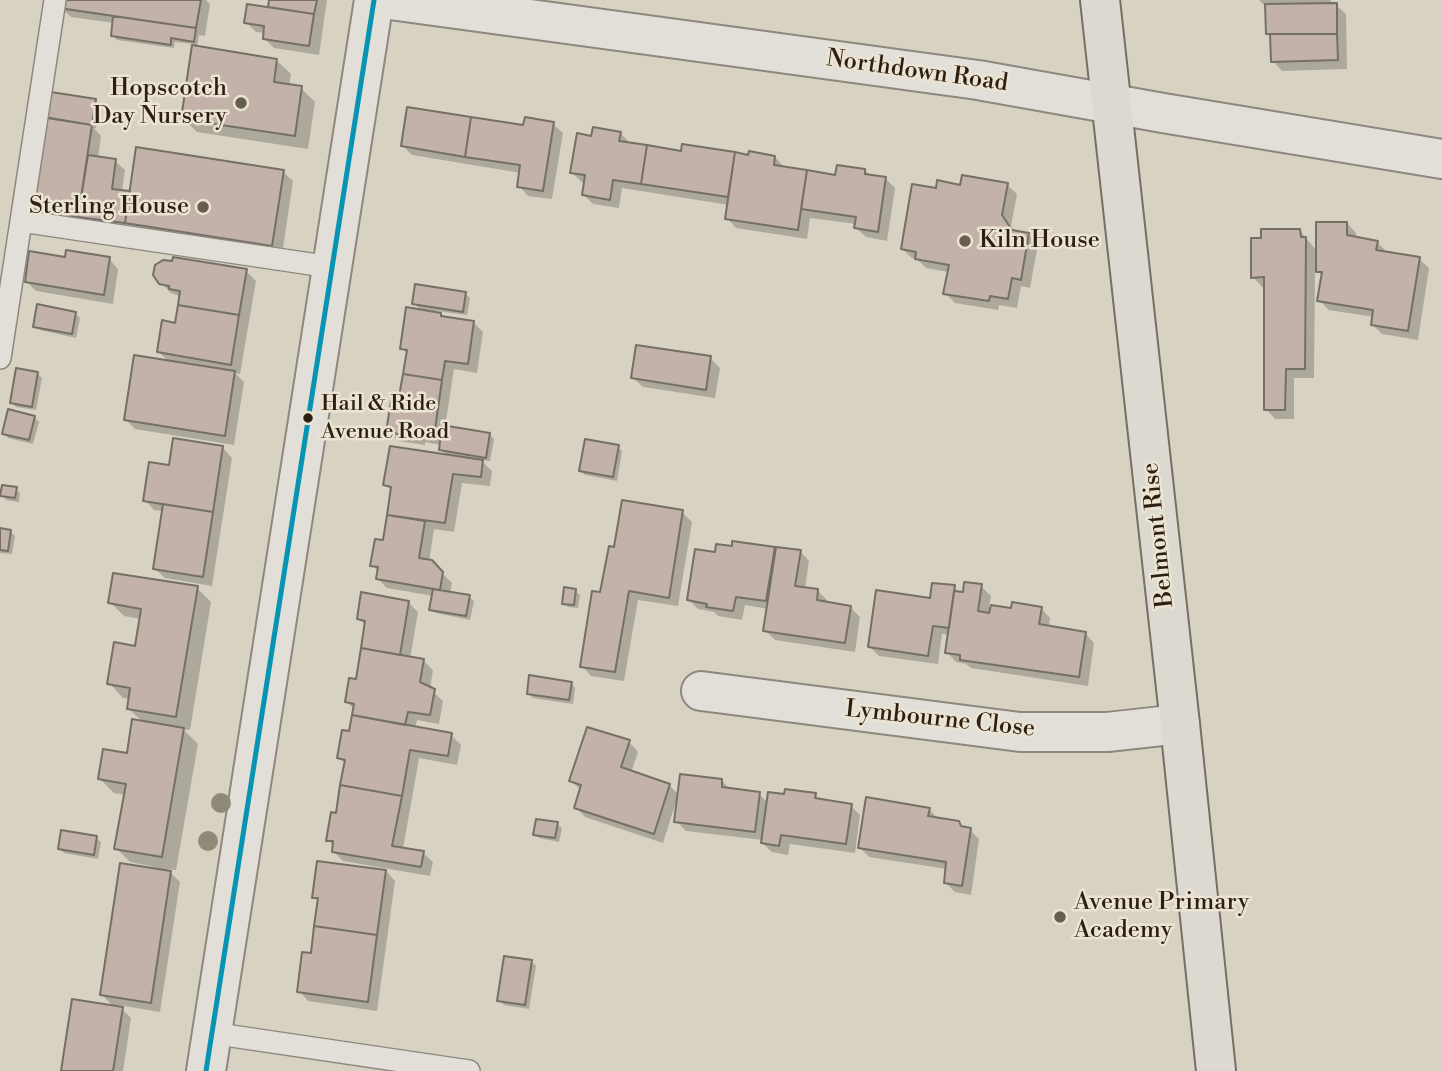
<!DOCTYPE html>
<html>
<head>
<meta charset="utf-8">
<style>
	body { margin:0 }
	canvas { display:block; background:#d8d2c3 }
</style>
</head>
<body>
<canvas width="1442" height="1071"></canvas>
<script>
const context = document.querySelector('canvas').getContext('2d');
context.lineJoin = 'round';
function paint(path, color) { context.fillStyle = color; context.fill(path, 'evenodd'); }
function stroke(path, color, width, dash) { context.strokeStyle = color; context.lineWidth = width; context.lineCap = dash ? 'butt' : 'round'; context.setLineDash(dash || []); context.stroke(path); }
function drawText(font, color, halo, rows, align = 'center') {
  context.font = font + ' "Libre Bodoni",serif'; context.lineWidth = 5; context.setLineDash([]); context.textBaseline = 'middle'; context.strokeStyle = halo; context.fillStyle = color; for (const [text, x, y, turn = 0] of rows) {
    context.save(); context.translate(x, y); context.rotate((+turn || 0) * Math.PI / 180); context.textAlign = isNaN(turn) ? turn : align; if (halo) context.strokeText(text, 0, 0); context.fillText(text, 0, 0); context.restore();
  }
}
paint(new Path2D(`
	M62,0H206L210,4L205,36L199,35L197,48L276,60L291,74L289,86L301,88L315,102L308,149L197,132L182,118L194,44L175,42L174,48L117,40L113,36L114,23L71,17L61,8Z
	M270,0H327L319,55L274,48L264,38L265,33L256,32L246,22L269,9Z
	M1259,0H1331V5H1336L1346,14L1347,69L1282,71L1273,61L1272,38L1267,33V8Z
	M95,100L100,105L96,128H94L101,136L98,158L115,161L125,170L122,192L131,193L283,172L293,181L282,255L42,218L32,208Z
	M553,124L563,133L552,199L528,196L519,186L521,173L412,155L403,146Z
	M620,133L630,143L683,153L684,146L750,157H775L784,167L837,177L865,170L871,177L886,179L895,188L887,241L866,237L856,228V224L810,218L807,239L736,228L727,218L729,205L622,188L619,208L593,204L583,194L585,183L582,182L572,173L593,138Z
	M1007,185L1017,194L1011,226L1015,232L1028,234L1038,244L1030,288L1021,286L1017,308L999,305L998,310L955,303L945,293L949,272L926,268L917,259L912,258L902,249L937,190L962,187Z
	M1347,223L1356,233V239L1377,242L1387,252L1419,259L1429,268L1418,340L1382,334L1373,325L1374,317L1329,310L1319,300L1323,277L1315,268L1314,378H1294V419H1275L1266,409V287H1262L1253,277L1300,231L1317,251Z
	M66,259H109L118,269L113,304L36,291L27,282Z
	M246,271L256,281L240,374L235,373L244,382L234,445L135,429L126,420L170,363L158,351L176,325L181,299L177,295L171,293L161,283Z
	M465,294L470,298L467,315L436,311L444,318L474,323L483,332L477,373L454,369L445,427L489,434L494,439L490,461L481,460L492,471L490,486L462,483L454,532L434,529L429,562H431L452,583L450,594L469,597L474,601L470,620L436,613L431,609L433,596L387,588L378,579L379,572L372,565L385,542L392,491L385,484L447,456L441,450V445L425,442V445L398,441L388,431L400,404L408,354L402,349L422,312L414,303Z
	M75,313L80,318L76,338L40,330L35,326Z
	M710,358L720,368L715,398L643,387L633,378Z
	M38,374L42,378L36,410L16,407L12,402Z
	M34,417L39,422L33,444L8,438L4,433Z
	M618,447L622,451L617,481L585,475L581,471Z
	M223,448L232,458L212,586L165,578L155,569L164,511L154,510L145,500L171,467Z
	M16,489L20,493L19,502L6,500L2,495Z
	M682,512L692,522L678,606L638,600L624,681L591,676L582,666L615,549Z
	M0,530L10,531L15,536L12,554L0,553Z
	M734,543L800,551L809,561L805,589L818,591L827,600V604L850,607L860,617L855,652L775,640L765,630L768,609L745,605L742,620L718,616L714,612L698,609L689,600L717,554L733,548Z
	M981,586L991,596L989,607L1013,610L1041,608L1050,618L1049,628L1085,633L1094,643L1088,686L971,668L966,664L956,662L947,652L949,635L942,634L938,664L879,656L870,647L931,600L954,587L960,593Z
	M197,588L211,602L190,730L183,729L198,744L176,870L167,869L180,882L160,1012L118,1005L131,1018L123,1071H63L115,1008L101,994L155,867L130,862L116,848L126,795L114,793L100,779L128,755L144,723L128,708L130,699L123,698L109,683L136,648L141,619L124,616L110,602Z
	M575,591L580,595L578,608L568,607L563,603Z
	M408,602L418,612L410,659L424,661L433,670L430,689L443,701L439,724L417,720L415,728L451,735L461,745L457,765L419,758L403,849L423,853L433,862L430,876L343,861L333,851L334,846L328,840L338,815L346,764L339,758L351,733L355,710L347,702L357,681L366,626L359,618Z
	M571,683L575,688L573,704L533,698L528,693Z
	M629,742L638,752L631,773L669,785L679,795L722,781L731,790L759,794L768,803L786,796L815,795L821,801L851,806L860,815L855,853L790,844L788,855L772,852L762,843L763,840L686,831L676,821L678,803L676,802L663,843L585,817L576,807L581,791L571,780Z
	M929,809L939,820L958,822L965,829L970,830L979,839L971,895L955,892L945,882L947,869L869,857L860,848Z
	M557,824L562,828L559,842L539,838L535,834Z
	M96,838L101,842L98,859L64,853L60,849Z
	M386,871L395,881L377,1011L308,1001L299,991L312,955L319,903L314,897Z
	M532,962L536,966L529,1009L504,1005L499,1000Z`), '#0003');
const building = new Path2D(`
	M61,0H201L196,28L59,8Z
	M269,0H317L314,14L268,7Z
	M1337,3V34H1266L1265,4Z
	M247,4L314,14L309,46L263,39L264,26L244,23Z
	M113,16L196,28L194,42L171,38V45L111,36Z
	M1270,34H1337L1338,60L1271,62Z
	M192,45L277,59L274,82L302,86L295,136L181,119Z
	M51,92L96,99L92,125L47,118Z
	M407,107L471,117L465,157L401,146Z
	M44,117L92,125L78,217L30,209Z
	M471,117L523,125L525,117L554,122L543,191L517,187L520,165L465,157Z
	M593,127L621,132L619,141L647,145L641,184L613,180L610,200L582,195L585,175L570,173L577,133L591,136Z
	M682,144L735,152L728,197L641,184L647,145L681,151Z
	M136,147L284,170L272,246L125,223Z
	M749,151L775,156L774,165L807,170L798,230L725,219L735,152L748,155Z
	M88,155L116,159L112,189L130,191L125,223L78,217Z
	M837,165L865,169V174L886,177L878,232L854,228L856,217L801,209L807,170L835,175Z
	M962,175L1008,183L1002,215L1012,230L1029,233L1021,280L1012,278L1008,299L990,296L989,301L943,294L949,265L915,259L916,252L901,249L912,184L936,188L937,180L960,185Z
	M1316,222H1347V235L1378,241L1376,250L1420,257L1408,331L1371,325L1373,310L1317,301L1322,272H1316Z
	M1261,229H1300L1301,237H1306L1305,369H1286L1285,410H1264V277L1251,278V238H1261Z
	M66,250L110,257L104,295L25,282L29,251L65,257Z
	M173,257L247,269L239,315L178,305L180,291L169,289V286L159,284L153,275L155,265L163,260L172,261Z
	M415,284L466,292L463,312L412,304Z
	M37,304L76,312L72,334L33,327Z
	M178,305L239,315L231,365L157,352L162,320L175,323Z
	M406,307L441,313V316L474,321L468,364L445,361L442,380L403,374L407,350L400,349Z
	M636,345L711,356L706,390L631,378Z
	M134,355L235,371L225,436L124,420Z
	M16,368L38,372L32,407L10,403Z
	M403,374L442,380L434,436L416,433V437L386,432L391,401L398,402Z
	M8,409L35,416L29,440L2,434Z
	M442,425L490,433L486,458L439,450Z
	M173,438L223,446L213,512L143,501L149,462L169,465Z
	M585,439L619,445L613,477L579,471Z
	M390,446L483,460L481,477L453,474L445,523L387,515L391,487L383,485Z
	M2,485L17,487L15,498L0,496Z
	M622,500L683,510L669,598L629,591L615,672L580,667L592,591L600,592L609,546L614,547Z
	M163,504L213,512L203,577L153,569Z
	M387,515L425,521L419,558L432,560L443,572L440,590L376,579L378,567L370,566L375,539L383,540Z
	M0,528L11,530L8,551L0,550Z
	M732,541L775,547L766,601L736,597L733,611L706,607L707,604L687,600L695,549L715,552L716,544L732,546Z
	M776,547L801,550L795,586L818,589L817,600L851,606L845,643L763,631Z
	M113,573L198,586L176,717L127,709L130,688L107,684L114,642L135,646L141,609L108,603Z
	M964,582L982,584L978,611L989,613L991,605L1011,608L1012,602L1042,607L1039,624L1086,632L1079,677L960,660V655L945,653L954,591L963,592Z
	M932,583L955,585L949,628L933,626L928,656L868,647L876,590L930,598Z
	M564,587L576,589L574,605L562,604Z
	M433,589L470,595L466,616L429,610Z
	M361,592L409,601L400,655L361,648L365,621L357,619Z
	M361,648L424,659L420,682L435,689L430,715L408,712L405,725L352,715L354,704L345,702L349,678L356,679Z
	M529,675L572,682L569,700L527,694Z
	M352,715L452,733L448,756L410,750L402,796L340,785L345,760L337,758L342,730L349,731Z
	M132,719L184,728L162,857L114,849L126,784L98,779L103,749L127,753Z
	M587,727L630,740L621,767L670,784L654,834L574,808L581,785L569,781Z
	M680,774L722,779V787L760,792L755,832L674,822Z
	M340,785L402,796L392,846L424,851L421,867L332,852L333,841H326L331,812L336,813Z
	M785,789L816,793L815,798L852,804L846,844L781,835L779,846L761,843L768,792L784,794Z
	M866,797L930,808L928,816L959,821L961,826L971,828L962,886L944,883L946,862L858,848Z
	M536,819L558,822L555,838L533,835Z
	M61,830L97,836L94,855L58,849Z
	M317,861L386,870L377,935L314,926L318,898H312Z
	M120,863L171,871L151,1003L100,995Z
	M314,926L377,935L368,1002L297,992L302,952L311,953Z
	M504,956L532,960L525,1005L497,1001Z
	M72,999L123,1007L113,1071H61Z`);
paint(building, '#c3b2a9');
stroke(building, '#757066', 2);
const lane = new Path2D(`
	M21,221L331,267
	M0,358L55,0
	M211,1033L469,1071`);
const street = new Path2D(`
	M390,0L978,80L1163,113L1442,159
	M701,691L1020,732H1107L1180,724
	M206,1071L374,0`);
const highway = new Path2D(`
	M1100,0L1180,724L1216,1071`);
stroke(lane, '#8d887e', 24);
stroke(street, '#8d887e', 42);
stroke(highway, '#757066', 42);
stroke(lane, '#e1dfd7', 21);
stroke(street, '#e1dfd7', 38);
stroke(highway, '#dcd9d1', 38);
stroke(new Path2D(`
	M206,1071L374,0`), '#0794b2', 5);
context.fillStyle = '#8f8977';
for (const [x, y] of [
	[221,803],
	[208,841]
]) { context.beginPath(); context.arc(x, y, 10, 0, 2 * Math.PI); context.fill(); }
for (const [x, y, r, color] of [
	[241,103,7,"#685e50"],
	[203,207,7,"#685e50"],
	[965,241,7,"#685e50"],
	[308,418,6,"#2c1f12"],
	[1060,917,7,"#685e50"]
]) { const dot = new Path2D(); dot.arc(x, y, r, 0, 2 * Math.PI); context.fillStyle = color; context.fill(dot); stroke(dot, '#ebe4d3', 2.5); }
drawText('22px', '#2c1f12', '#ebe4d3', [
	["Hail & Ride",321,405],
	["Avenue Road",321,433]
], 'left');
drawText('24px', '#2c1f12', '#ebe4d3', [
	["Northdown Road",917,72,8],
	["Belmont Rise",1159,535,-96],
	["Lymbourne Close",940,720,6]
]);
drawText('24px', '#2c1f12', '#ebe4d3', [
	["Hopscotch",227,89],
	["Day Nursery",227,117],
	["Sterling House",189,207],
	["Kiln House",979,241,"left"],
	["Avenue Primary",1074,903,"left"],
	["Academy",1074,931,"left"]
], 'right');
</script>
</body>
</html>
